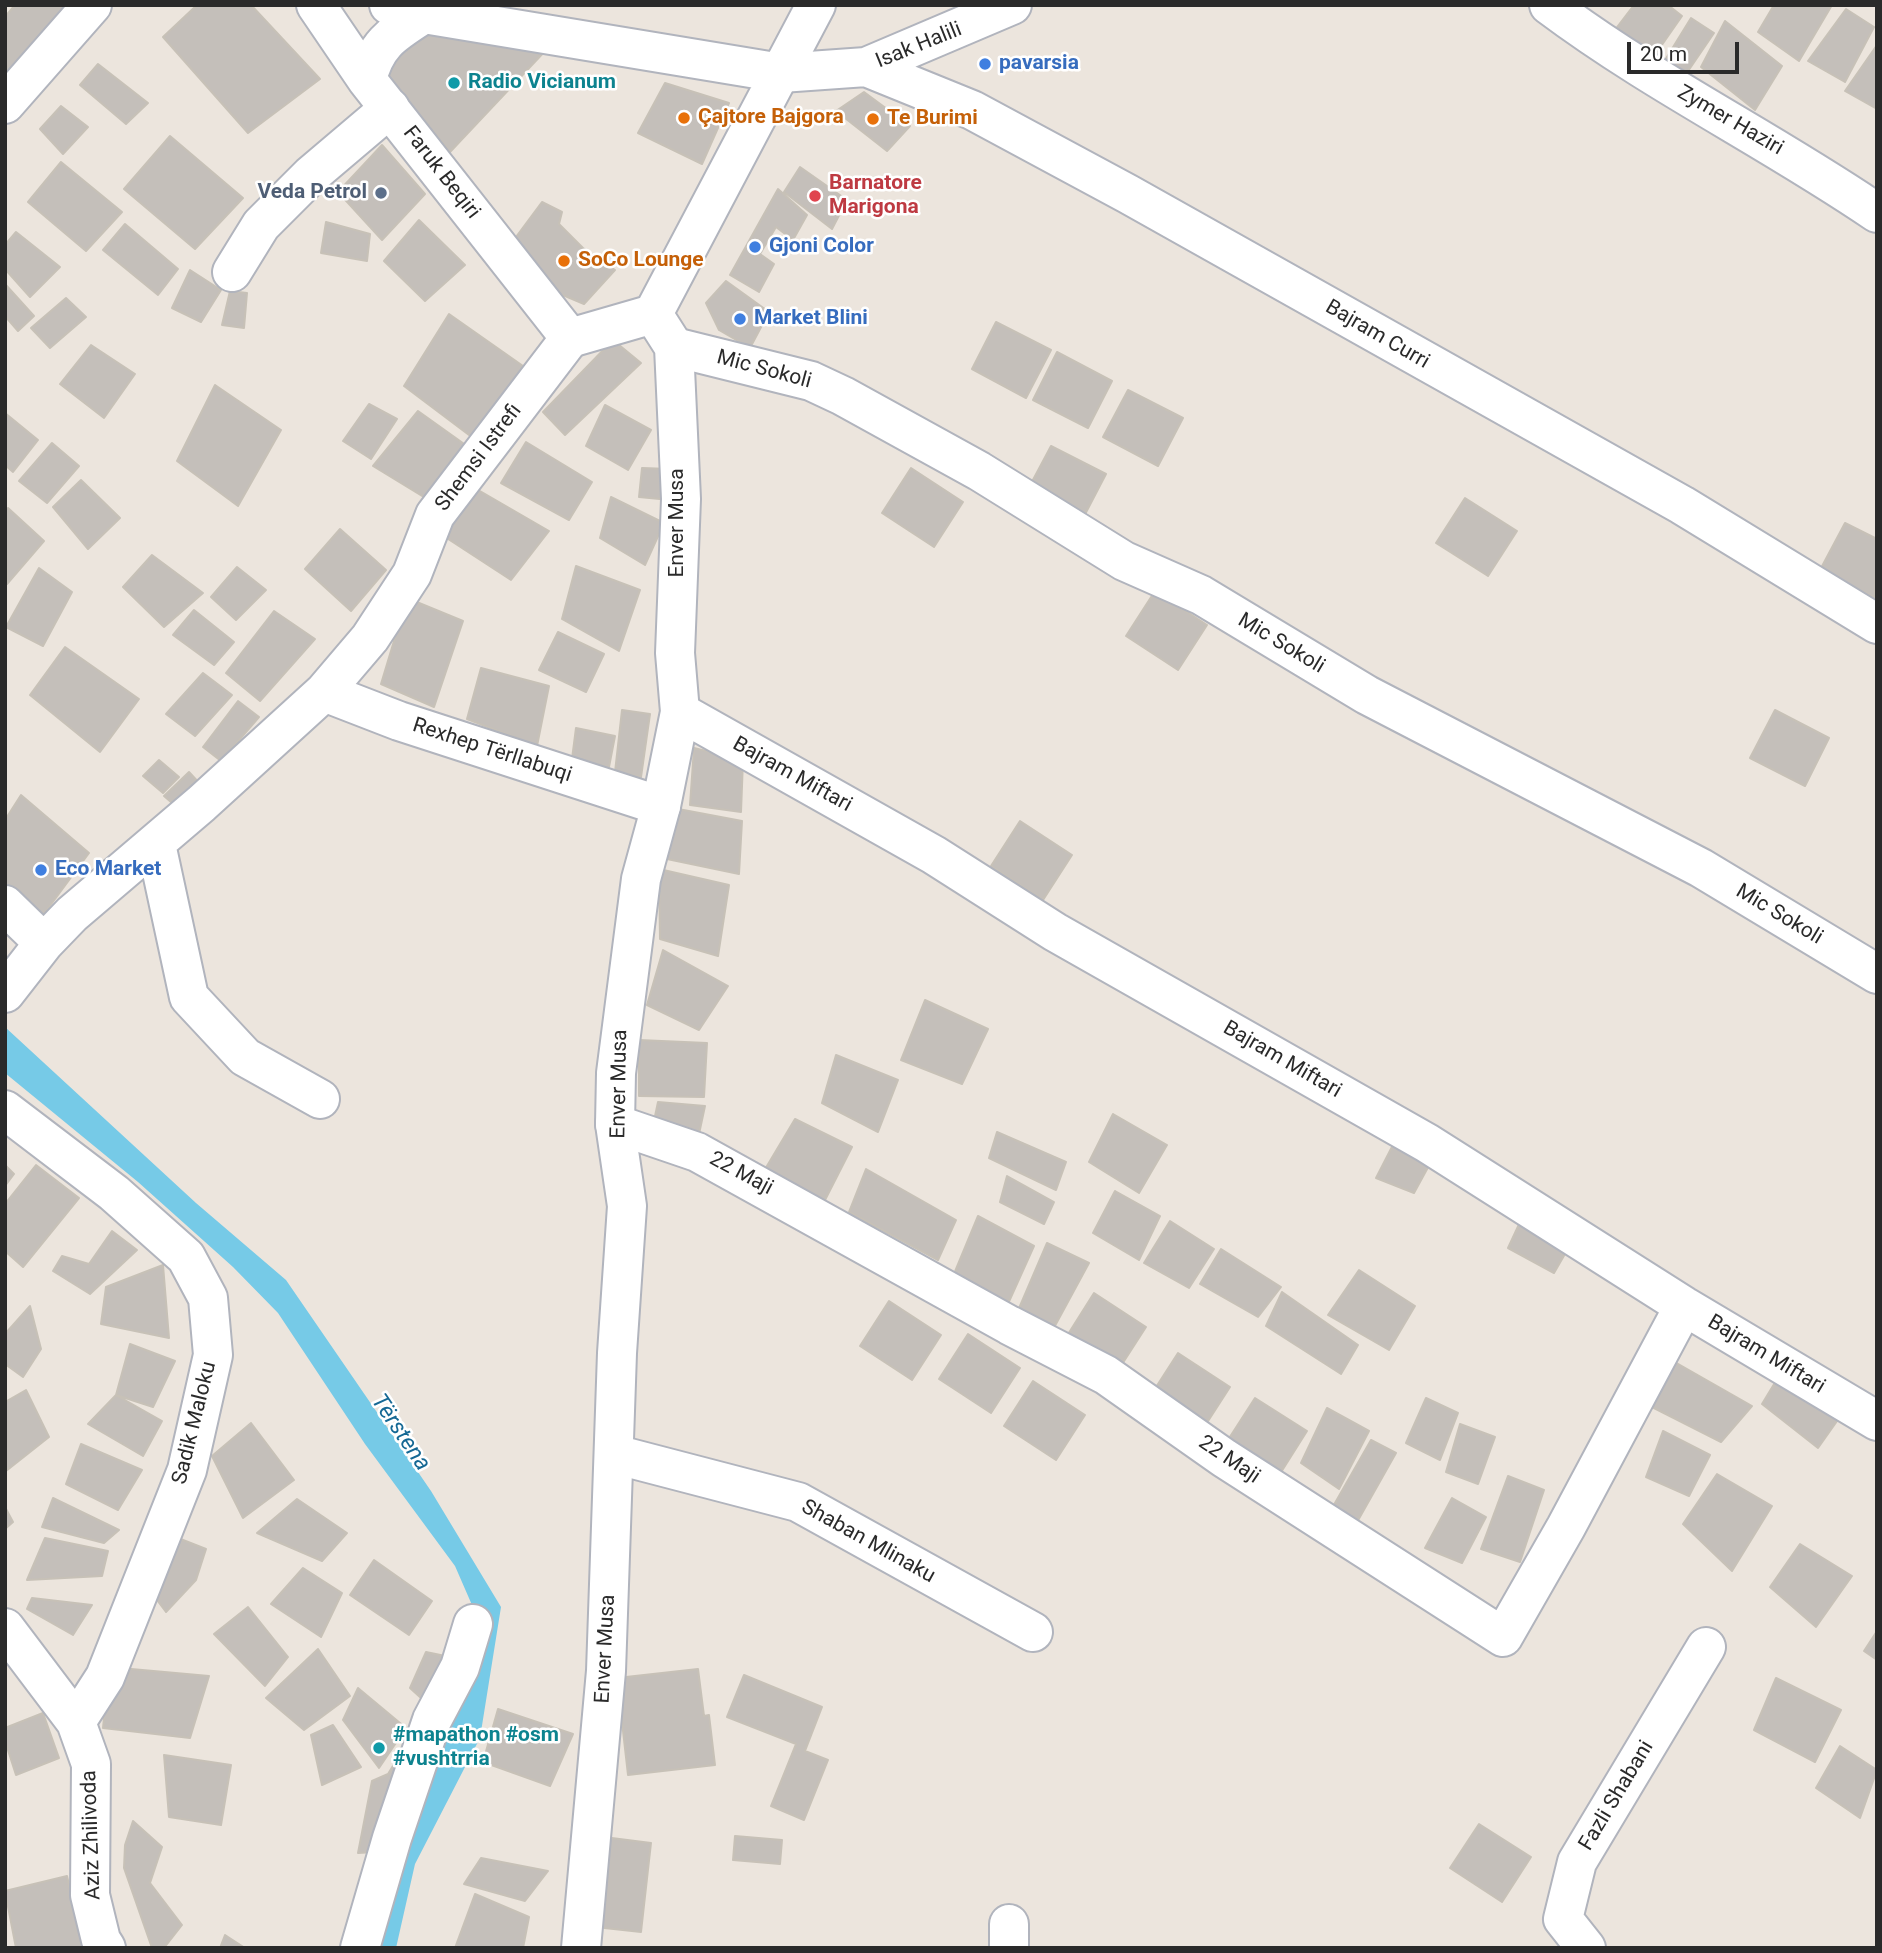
<!DOCTYPE html>
<html>
<head>
<meta charset="utf-8">
<style>
	body { margin:0 }
	#map { position:relative; width:1882px; height:1953px; overflow:hidden; background:#ece5dd; font-family:Roboto,sans-serif }
	canvas { display:block }
	.frame { position:absolute; inset:0; border:7px solid #2a2a2a; pointer-events:none }
	.scale { position:absolute; left:1627px; top:42px; width:112px; height:32px; box-sizing:border-box; border:4px solid #2a2a2a; border-top:0; padding-left:9px; font-size:21px; line-height:24px; white-space:nowrap; color:#2a2a2a; -webkit-text-stroke:5px #fff; paint-order:stroke }
</style>
</head>
<body>
<div id="map">
<canvas width="1882" height="1953"></canvas>
<div class="frame"></div>
<div class="scale">20 m</div>
</div>
<script>
const context = document.querySelector('canvas').getContext('2d');
context.lineJoin = 'round';
function paint(path, color) { context.fillStyle = color; context.fill(path, 'evenodd'); }
function stroke(path, color, width, dash) { context.strokeStyle = color; context.lineWidth = width; context.lineCap = dash ? 'butt' : 'round'; context.setLineDash(dash || []); context.stroke(path); }
function drawText(font, color, halo, rows, align = 'center') {
  context.font = font + ' Roboto,sans-serif'; context.lineWidth = 5; context.setLineDash([]); context.textBaseline = 'middle'; context.strokeStyle = halo; context.fillStyle = color; for (const [text, x, y, turn = 0] of rows) {
    context.save(); context.translate(x, y); context.rotate((+turn || 0) * Math.PI / 180); context.textAlign = isNaN(turn) ? turn : align; if (halo) context.strokeText(text, 0, 0); context.fillText(text, 0, 0); context.restore();
  }
}
paint(new Path2D(`
	M5,1027L196,1203L286,1280L431,1491L501,1607L480,1738L415,1864L396,1948H371L482,1628L455,1566L365,1444L278,1313L233,1267L138,1182L5,1073Z`), '#76cae7');
const building = new Path2D(`
	M15,5H71L10,73L5,68V17Z
	M197,5H251L320,79L248,133L163,37Z
	M1634,5H1668L1682,16L1650,62L1611,35Z
	M1774,5H1832L1799,61L1758,32Z
	M1846,9L1874,27L1845,82L1808,61Z
	M1691,18L1714,33L1682,80L1662,65Z
	M1725,21L1782,66L1755,110L1701,67Z
	M411,32L547,49L450,152L383,71Z
	M1877,45V109L1845,91Z
	M98,64L148,103L126,124L80,85Z
	M665,83L729,103L702,164L638,133Z
	M864,92L910,126L887,151L836,111Z
	M61,106L88,127L63,154L40,129Z
	M170,136L243,198L195,249L124,189Z
	M382,145L425,194L382,240L338,192Z
	M61,162L122,212L86,251L28,202Z
	M800,167L847,200L832,229L784,192Z
	M778,189L807,215L793,240L776,227L760,254L774,264L759,292L730,275Z
	M542,202L562,212L559,224L583,248L615,270L584,304L558,293L513,241Z
	M419,220L465,265L425,301L384,261Z
	M326,222L370,234L367,261L321,253Z
	M125,224L178,269L158,295L103,250Z
	M16,232L60,267L30,297L5,269V245Z
	M190,270L221,290L201,322L172,308Z
	M726,281L769,312L750,348L719,330L706,303Z
	M5,284L34,316L18,331L5,316Z
	M230,291L247,293L244,328L222,325Z
	M66,298L86,317L50,348L31,328Z
	M449,314L523,366L473,438L404,386Z
	M996,322L1051,350L1026,398L972,369Z
	M613,340L641,363L565,435L543,412Z
	M91,345L135,374L104,418L60,384Z
	M1057,352L1112,381L1088,428L1033,400Z
	M215,385L281,430L238,506L177,461Z
	M1128,390L1183,418L1158,466L1103,437Z
	M369,404L397,419L371,459L343,441Z
	M605,405L651,430L628,470L586,446Z
	M418,411L467,446L427,499L373,466Z
	M5,413L38,440L13,472L5,465Z
	M526,442L592,482L569,520L501,483Z
	M52,443L79,466L47,503L19,481Z
	M1051,446L1106,474L1081,522L1026,493Z
	M642,468L670,469V500L639,497Z
	M911,468L963,502L934,547L882,513Z
	M81,480L120,518L88,549L53,507Z
	M473,487L549,531L511,580L442,535Z
	M611,497L664,523L645,565L600,538Z
	M1465,498L1517,531L1488,576L1436,543Z
	M8,508L44,541L7,584L5,510Z
	M1845,523L1877,539L1875,598L1820,570Z
	M340,529L386,570L351,611L305,569Z
	M152,555L203,593L164,627L123,587Z
	M576,566L640,590L619,651L562,619Z
	M237,567L266,590L236,620L211,597Z
	M39,568L72,592L43,646L6,627Z
	M1155,591L1207,625L1178,670L1126,636Z
	M407,598L463,621L434,707L381,684Z
	M194,610L234,642L214,665L173,635Z
	M274,611L315,639L260,701L226,673Z
	M558,632L604,654L586,692L539,670Z
	M65,647L139,699L100,752L30,695Z
	M481,668L549,686L537,746L467,719Z
	M203,673L232,695L195,736L166,714Z
	M238,701L259,717L221,761L203,747Z
	M622,710L650,714L641,777L615,772Z
	M1775,710L1829,738L1805,786L1750,758Z
	M576,728L615,736L609,767L572,759Z
	M694,748L743,760L741,812L690,805Z
	M159,760L179,777L163,793L143,776Z
	M189,772L202,786L179,809L164,796Z
	M21,795L89,853L41,918L5,888V820Z
	M673,808L742,821L739,874L667,859Z
	M1020,821L1072,855L1043,900L991,866Z
	M659,869L729,885L718,956L660,939Z
	M663,950L728,986L699,1030L647,1005Z
	M925,1000L988,1029L962,1084L901,1060Z
	M639,1040L707,1043L704,1097L639,1096Z
	M836,1055L898,1080L878,1132L822,1103Z
	M658,1102L705,1106L699,1134L654,1121Z
	M1113,1114L1167,1145L1139,1193L1089,1162Z
	M795,1119L852,1147L824,1202L764,1171Z
	M997,1132L1066,1162L1056,1190L989,1158Z
	M1395,1141L1432,1160L1414,1193L1376,1178Z
	M5,1165L14,1174L5,1186Z
	M36,1165L79,1198L23,1267L5,1251V1204Z
	M866,1169L956,1220L938,1260L849,1212Z
	M1007,1176L1054,1202L1044,1224L1000,1202Z
	M1115,1191L1160,1216L1139,1260L1093,1233Z
	M978,1216L1034,1246L1007,1306L954,1274Z
	M1521,1220L1569,1247L1554,1273L1508,1248Z
	M1170,1221L1214,1249L1189,1288L1144,1263Z
	M112,1231L137,1250L90,1294L53,1271L62,1256L89,1264Z
	M1047,1243L1089,1263L1050,1335L1017,1313Z
	M1221,1249L1281,1287L1258,1317L1200,1284Z
	M163,1265L169,1338L101,1324L106,1287Z
	M1359,1270L1415,1306L1389,1350L1328,1315Z
	M1282,1292L1358,1345L1341,1374L1266,1326Z
	M1094,1293L1146,1327L1117,1372L1065,1339Z
	M889,1301L941,1335L912,1380L860,1346Z
	M30,1306L41,1349L23,1377L5,1364V1334Z
	M968,1334L1020,1368L991,1413L939,1379Z
	M130,1344L175,1361L153,1407L116,1395Z
	M1178,1353L1230,1387L1201,1432L1149,1398Z
	M1673,1361L1752,1406L1721,1442L1648,1405Z
	M1779,1376L1842,1414L1818,1448L1762,1404Z
	M1033,1381L1085,1415L1056,1460L1004,1426Z
	M26,1390L49,1437L6,1471L5,1402Z
	M116,1395L162,1421L143,1456L88,1424Z
	M1255,1398L1307,1431L1278,1477L1226,1443Z
	M1426,1398L1458,1413L1440,1460L1406,1443Z
	M1327,1408L1369,1431L1339,1489L1301,1463Z
	M251,1423L294,1480L243,1518L212,1456Z
	M1460,1424L1495,1437L1478,1484L1446,1472Z
	M1663,1431L1710,1455L1689,1496L1646,1477Z
	M1371,1440L1396,1453L1352,1531L1327,1517Z
	M81,1444L142,1470L118,1510L66,1484Z
	M1717,1474L1772,1506L1732,1571L1683,1524Z
	M1508,1476L1544,1490L1520,1562L1481,1549Z
	M53,1498L119,1530L104,1543L42,1527Z
	M1452,1498L1486,1517L1462,1563L1425,1548Z
	M297,1499L347,1533L322,1561L257,1533Z
	M5,1507L13,1522L5,1529Z
	M45,1538L108,1551L102,1576L27,1580Z
	M178,1538L206,1549L196,1580L166,1612L154,1596Z
	M1800,1544L1852,1576L1816,1627L1770,1587Z
	M374,1560L432,1601L409,1635L350,1595Z
	M303,1568L342,1593L321,1637L271,1604Z
	M32,1598L92,1605L73,1635L27,1609Z
	M248,1607L288,1657L265,1686L214,1634Z
	M1877,1631V1660L1864,1651Z
	M318,1649L350,1696L304,1730L266,1698Z
	M426,1652L455,1658L432,1708L410,1688Z
	M109,1667L209,1676L190,1738L103,1728Z
	M698,1669L704,1716L709,1715L715,1765L628,1775L617,1678Z
	M744,1675L822,1707L805,1751L828,1760L804,1820L771,1806L796,1744L727,1717Z
	M1776,1678L1841,1710L1815,1762L1754,1730Z
	M358,1688L406,1728L379,1768L343,1720Z
	M498,1709L573,1734L550,1786L483,1762Z
	M43,1713L59,1758L16,1775L5,1741V1728Z
	M333,1725L361,1767L322,1785L311,1735Z
	M1840,1746L1877,1770L1860,1818L1816,1788Z
	M164,1755L231,1765L221,1825L169,1817Z
	M399,1756L394,1799L375,1852L358,1853L372,1781L388,1774Z
	M133,1821L162,1847L150,1883L182,1925L164,1948H152L124,1868L125,1845Z
	M1479,1824L1531,1857L1502,1902L1450,1868Z
	M596,1836L651,1843L641,1932L586,1926Z
	M735,1836L782,1840L780,1864L733,1860Z
	M481,1858L548,1871L525,1901L464,1884Z
	M67,1876L84,1948H16L5,1891Z
	M475,1894L529,1917L523,1948H455Z
	M225,1935L245,1948H220Z`);
paint(building, '#c4bfba');
stroke(building, '#c7c1b7', 2);
const minor = new Path2D(`
	M1549,5C1653,83 1770,140 1877,213
	M866,67L972,110L1128,194L1682,505L1877,624
	M781,73L866,67L1012,5
	M5,104L92,5
	M232,272L261,225L311,175L390,108
	M674,347L811,381L843,396L979,471L1124,561L1201,595L1367,695L1701,868L1877,974
	M324,692L399,721L661,806
	M680,712L934,855L1055,932L1427,1143L1684,1306L1877,1421
	M156,844L189,997L245,1057L320,1099
	M5,905L44,943
	M5,993L44,943L72,914L201,804L324,692L370,638L412,574L435,515L570,338
	M5,1110L114,1193L186,1257L208,1298L213,1355L187,1470L105,1677L76,1722
	M615,1124L697,1152L1009,1325L1106,1375L1224,1458L1503,1637L1566,1527L1684,1306
	M614,1454L798,1502L1033,1632
	M5,1628L76,1722L91,1764L90,1895L101,1940L106,1948
	M360,1948L392,1838L432,1720L460,1667L473,1624
	M1009,1948V1924
	M1586,1948L1563,1919L1577,1862L1706,1647`);
const tertiary = new Path2D(`
	M316,5L367,80L570,338L653,314L816,5
	M389,5L424,14L781,73
	M367,80C376,43 393,34 424,14
	M581,1948L606,1671L617,1353L627,1206L615,1124L616,1073L641,879L661,806L680,712L675,653L681,499L674,347L653,314`);
stroke(minor, '#b1b4bd', 42);
stroke(tertiary, '#b1b4bd', 42);
stroke(minor, '#fff', 38);
stroke(tertiary, '#fff', 38);
for (const [x, y, r, color] of [
	[985,64,7,"#3f7fe0"],
	[454,83,7,"#0f9aa8"],
	[684,118,7,"#e8710a"],
	[873,119,7,"#e8710a"],
	[381,193,7,"#5c6f8a"],
	[815,196,7,"#e0444e"],
	[755,247,7,"#3f7fe0"],
	[564,261,7,"#e8710a"],
	[740,319,7,"#3f7fe0"],
	[41,870,7,"#3f7fe0"],
	[379,1748,7,"#0f9aa8"]
]) { const dot = new Path2D(); dot.arc(x, y, r, 0, 2 * Math.PI); context.fillStyle = color; context.fill(dot); stroke(dot, '#fff', 2.5); }
drawText('21px', '#2a2a2a', '#fff', [
	["Isak Halili",919,46,-22],
	["Zymer Haziri",1730,121,30],
	["Faruk Beqiri",441,173,52],
	["Bajram Curri",1377,335,30],
	["Mic Sokoli",764,370,15],
	["Shemsi Istrefi",479,458,-53],
	["Enver Musa",678,523,-90],
	["Mic Sokoli",1281,644,31],
	["Rexhep Tërllabuqi",492,751,18],
	["Bajram Miftari",792,775,29],
	["Mic Sokoli",1779,915,31],
	["Bajram Miftari",1282,1060,30],
	["Enver Musa",620,1084,-89],
	["22 Maji",741,1174,28],
	["Bajram Miftari",1766,1355,31],
	["Sadik Maloku",195,1423,-76],
	["22 Maji",1229,1460,34],
	["Shaban Mlinaku",868,1542,29],
	["Enver Musa",606,1649,-87],
	["Fazli Shabani",1617,1796,-59],
	["Aziz Zhilivoda",92,1835,-92]
]);
drawText('bold 21px', '#366cbe', '#fff', [
	["pavarsia",999,64],
	["Gjoni Color",769,247],
	["Market Blini",754,319],
	["Eco Market",55,870]
], 'left');
drawText('bold 21px', '#0d838f', '#fff', [
	["Radio Vicianum",468,83],
	["#mapathon #osm",393,1736],
	["#vushtrria",393,1760]
], 'left');
drawText('bold 21px', '#c56008', '#fff', [
	["Çajtore Bajgora",698,118],
	["Te Burimi",887,119],
	["SoCo Lounge",578,261]
], 'left');
drawText('bold 21px', '#be3a42', '#fff', [
	["Barnatore",829,184],
	["Marigona",829,208]
], 'left');
drawText('bold 21px', '#4e5e75', '#fff', [
	["Veda Petrol",367,193]
], 'right');
drawText('italic 23px', '#156894', '#fff', [
	["Tërstena",400,1433,56]
]);
</script>
</body>
</html>
